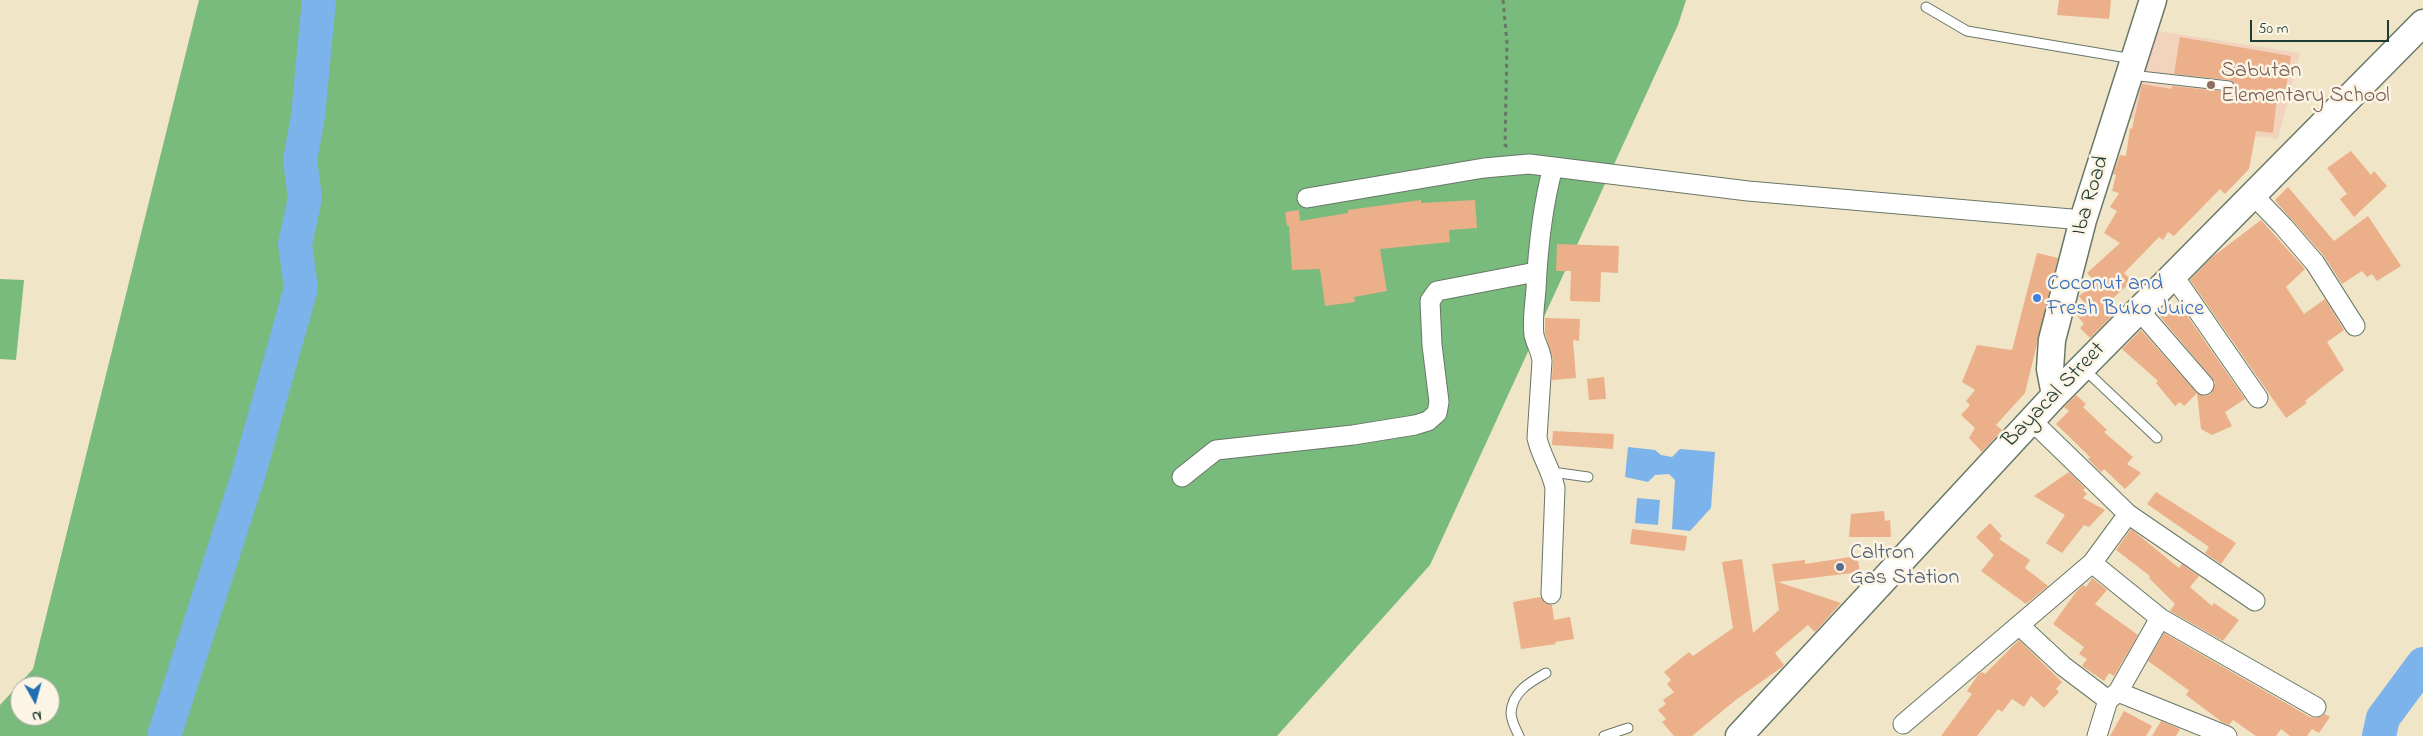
<!DOCTYPE html>
<html>
<head>
<meta charset="utf-8">
<style>
	body { margin:0 }
	#map { position:relative; width:2423px; height:736px; overflow:hidden; background:#f0e5c7; font-family:"Indie Flower",sans-serif }
	canvas { display:block }
	.north { position:absolute; left:10px; top:676px; width:50px; height:50px; box-sizing:border-box; background:#fcf5e5; border:1px solid #a4ab9e; border-radius:50%; rotate:173deg; font-size:14px; font-weight:700; line-height:20px; text-align:center; color:#1f3d34 }
	.north::after { content:''; display:block; margin:auto; width:18px; height:22px; background:#1f6fb2; clip-path:polygon(50% 0,100% 100%,50% 72%,0 100%) }
	.scale { position:absolute; left:2250px; top:20px; width:139px; height:22px; box-sizing:border-box; border:2px solid #1f3d34; border-top:0; padding-left:6px; font-size:15px; line-height:18px; white-space:nowrap; color:#1f3d34; -webkit-text-stroke:4px #fcf5e5; paint-order:stroke }
</style>
</head>
<body>
<div id="map">
<canvas width="2423" height="736"></canvas>
<div class="north">N</div>
<div class="scale">50 m</div>
</div>
<script>
const context = document.querySelector('canvas').getContext('2d');
context.lineJoin = 'round';
function paint(path, color) { context.fillStyle = color; context.fill(path, 'evenodd'); }
function stroke(path, color, width, dash) { context.strokeStyle = color; context.lineWidth = width; context.lineCap = dash ? 'butt' : 'round'; context.setLineDash(dash || []); context.stroke(path); }
function drawText(font, color, halo, rows, align = 'center') {
  context.font = font + ' "Indie Flower",sans-serif'; context.lineWidth = 5; context.setLineDash([]); context.textBaseline = 'middle'; context.strokeStyle = halo; context.fillStyle = color; for (const [text, x, y, turn = 0] of rows) {
    context.save(); context.translate(x, y); context.rotate((+turn || 0) * Math.PI / 180); context.textAlign = isNaN(turn) ? turn : align; if (halo) context.strokeText(text, 0, 0); context.fillText(text, 0, 0); context.restore();
  }
}
paint(new Path2D(`
	M2145,29L2300,53L2278,139L2124,118Z`), '#f2d4be');
paint(new Path2D(`
	M199,0H1686L1678,25L1430,565L1277,736H0V705L33,669ZM20,686H50V716H20Z
	M0,279L24,280L16,360L0,359Z`), '#79ba7d');
paint(new Path2D(`
	M1628,447L1655,450L1661,455L1672,457L1680,449L1715,452L1711,508L1690,531L1672,529L1675,480L1669,474L1655,475L1648,482L1625,477Z
	M1637,498L1660,500L1658,525L1635,523Z`), '#7cb3eb');
stroke(new Path2D(`
	M164,736L248,476L301,288L295,244L305,198L300,160L308,116L319,0
	M2379,736L2383,718L2423,664`), '#7cb3eb', 34);
paint(new Path2D(`
	M2059,0H2111L2109,19L2057,15Z
	M2180,37L2291,56L2286,89L2278,88L2273,133L2256,131L2249,169L2225,194L2220,189L2174,236L2168,232L2163,240L2159,237L2124,273L2132,281L2110,301L2118,310L2090,338L2080,328L2084,324L2075,313L2084,303L2079,296L2097,283L2087,273L2120,243L2104,233L2117,211L2110,207L2119,193L2112,191L2116,175L2113,174L2120,155L2126,156L2130,128L2132,129L2142,84L2172,89V86L2228,92L2235,87L2234,83L2230,80L2174,74Z
	M2351,151L2371,175L2374,171L2387,186L2354,217L2340,199L2347,194L2327,168Z
	M2288,187L2334,241L2368,216L2401,266L2377,281L2372,274L2367,277L2362,271L2342,284L2324,256L2278,204L2275,200Z
	M1421,200V203L1475,200L1477,228L1449,230L1450,242L1380,249L1387,291L1354,297L1355,302L1325,306L1320,269L1292,270L1289,226H1287L1285,212L1299,210L1300,221L1348,213V210Z
	M2261,220L2305,269L2286,287L2304,314L2325,299L2344,330L2327,342L2344,370L2305,401L2307,403L2286,418L2190,280L2211,258Z
	M1557,244L1619,246L1618,273L1601,272L1600,302L1570,301L1571,271H1556Z
	M2037,253L2058,258L2025,393L1996,425L2002,430L1982,452L1969,438L1975,428L1961,415L1970,405L1966,401L1975,390L1962,382L1977,345L2012,350Z
	M2179,304L2245,399L2225,412L2232,426L2212,435L2201,429L2197,393L2206,396L2211,394L2215,382L2157,313L2158,312L2166,317Z
	M1545,318L1580,319L1579,341L1573,340L1576,378L1552,380L1553,359L1545,333Z
	M2141,330L2197,393L2184,406L2180,402L2175,406L2156,383L2158,381L2122,349Z
	M1604,377L1606,399L1589,400L1587,379Z
	M2076,395L2086,404L2083,407L2107,430L2104,432L2133,457L2127,464L2141,473L2125,489L2104,469L2101,472L2088,459L2090,457L2056,424L2069,411L2064,407Z
	M1553,431L1614,434L1613,449L1552,445Z
	M2069,472L2085,488L2083,490L2087,494L2083,498L2105,510L2089,527L2084,525L2062,553L2046,543L2065,515L2034,496Z
	M2156,492L2236,543L2221,564L2205,553L2209,547L2147,504Z
	M1884,511L1885,521L1890,520L1891,537H1849L1851,514Z
	M1990,523L2002,536L1999,539L2030,560L2025,568L2048,586L2026,604L1981,571L1994,555L1976,537Z
	M1632,529L1687,536L1685,551L1630,544Z
	M2131,529L2179,568L2182,564L2199,576L2190,587L2212,606L2214,603L2239,620L2223,641L2170,611L2175,604L2149,578L2150,576L2116,550Z
	M1857,556L1860,572L1778,582L1841,603L1815,632L1808,625L1775,653L1784,665L1782,667L1737,699L1692,736H1674L1662,722L1666,719L1658,710L1666,704L1663,700L1674,692L1667,684L1671,680L1664,672L1689,652L1693,656L1733,628L1722,562L1742,559L1753,633L1779,610L1772,564L1805,560V564Z
	M2092,578L2107,590L2095,604L2138,635L2114,676L2109,673L2104,681L2082,666L2087,659L2079,654L2084,647L2053,624L2076,592L2083,585L2086,587Z
	M1540,597L1545,603L1552,605L1554,620L1570,617L1574,639L1555,642L1556,644L1521,649L1513,602Z
	M2164,633L2310,717L2317,718L2325,714L2330,717L2319,733L2312,729L2307,736H2290L2281,729L2276,736H2256L2233,720L2229,725L2222,722L2186,695L2189,690L2187,689L2148,661Z
	M2019,640L2062,682L2056,689L2059,692L2044,708L2031,696L2024,707L2012,699L2002,712L1998,709L1977,736H1941L1972,694L1967,691L1978,675L1982,672L1985,674Z
	M2124,711L2152,726L2146,736H2110Z
	M2161,721L2180,729L2176,736H2152Z`), '#ebaf8a');
const lane = new Path2D(`
	M1926,7L1967,31L2133,59
	M2131,75L2229,86
	M2083,368L2157,438
	M1552,472L1588,477
	M1519,736C1516,730 1511,720 1511,713C1512,692 1530,682 1546,673
	M1604,736L1628,728`);
const street = new Path2D(`
	M2252,194L2283,226L2315,263L2355,326
	M1307,198L1484,168L1529,164L1748,191L2083,220
	M2173,275L2258,398
	M2138,309L2204,385
	M2031,420L2128,514L2255,601
	M1182,477L1216,450L1353,435L1415,425L1428,421L1437,413L1439,402L1432,345L1430,301L1437,291L1536,272
	M2092,563L2160,618L2316,707
	M1551,594L1555,488C1551,469 1541,456 1537,438L1542,361C1541,351 1536,344 1534,335C1532,320 1535,304 1536,289C1538,247 1542,208 1553,167
	M2020,626L2063,666L2108,700
	M2118,692L2227,736
	M1903,724L2092,563L2128,514
	M2097,736L2108,700L2118,692L2160,618`);
const secondary = new Path2D(`
	M2055,395L2050,369L2052,340L2083,220L2153,0
	M1739,736L2055,395L2423,23`);
stroke(lane, '#687867', 11);
stroke(street, '#687867', 21);
stroke(secondary, '#687867', 29);
stroke(new Path2D(`
	M1503,0L1507,43L1505,145L1509,148`), '#687867', 3, [4, 4]);
stroke(lane, '#fff', 9);
stroke(street, '#fff', 19);
stroke(secondary, '#fff', 26);
for (const [x, y, r, color] of [
	[2211,85,5,"#8d6e63"],
	[2037,298,5,"#3f7fe0"],
	[1840,567,5,"#5c6f8a"]
]) { const dot = new Path2D(); dot.arc(x, y, r, 0, 2 * Math.PI); context.fillStyle = color; context.fill(dot); stroke(dot, '#fcf5e5', 2); }
drawText('22px', '#785e54', '#fcf5e5', [
	["Sabutan",2221,72],
	["Elementary School",2221,97]
], 'left');
drawText('22px', '#1f3d34', '#fcf5e5', [
	["Iba Road",2092,196,-73],
	["Bayacal Street",2055,396,-46]
]);
drawText('22px', '#366cbe', '#fcf5e5', [
	["Coconut and",2047,285],
	["Fresh Buko Juice",2047,310]
], 'left');
drawText('22px', '#4e5e75', '#fcf5e5', [
	["Caltron",1850,554],
	["Gas Station",1850,579]
], 'left');
</script>
</body>
</html>
